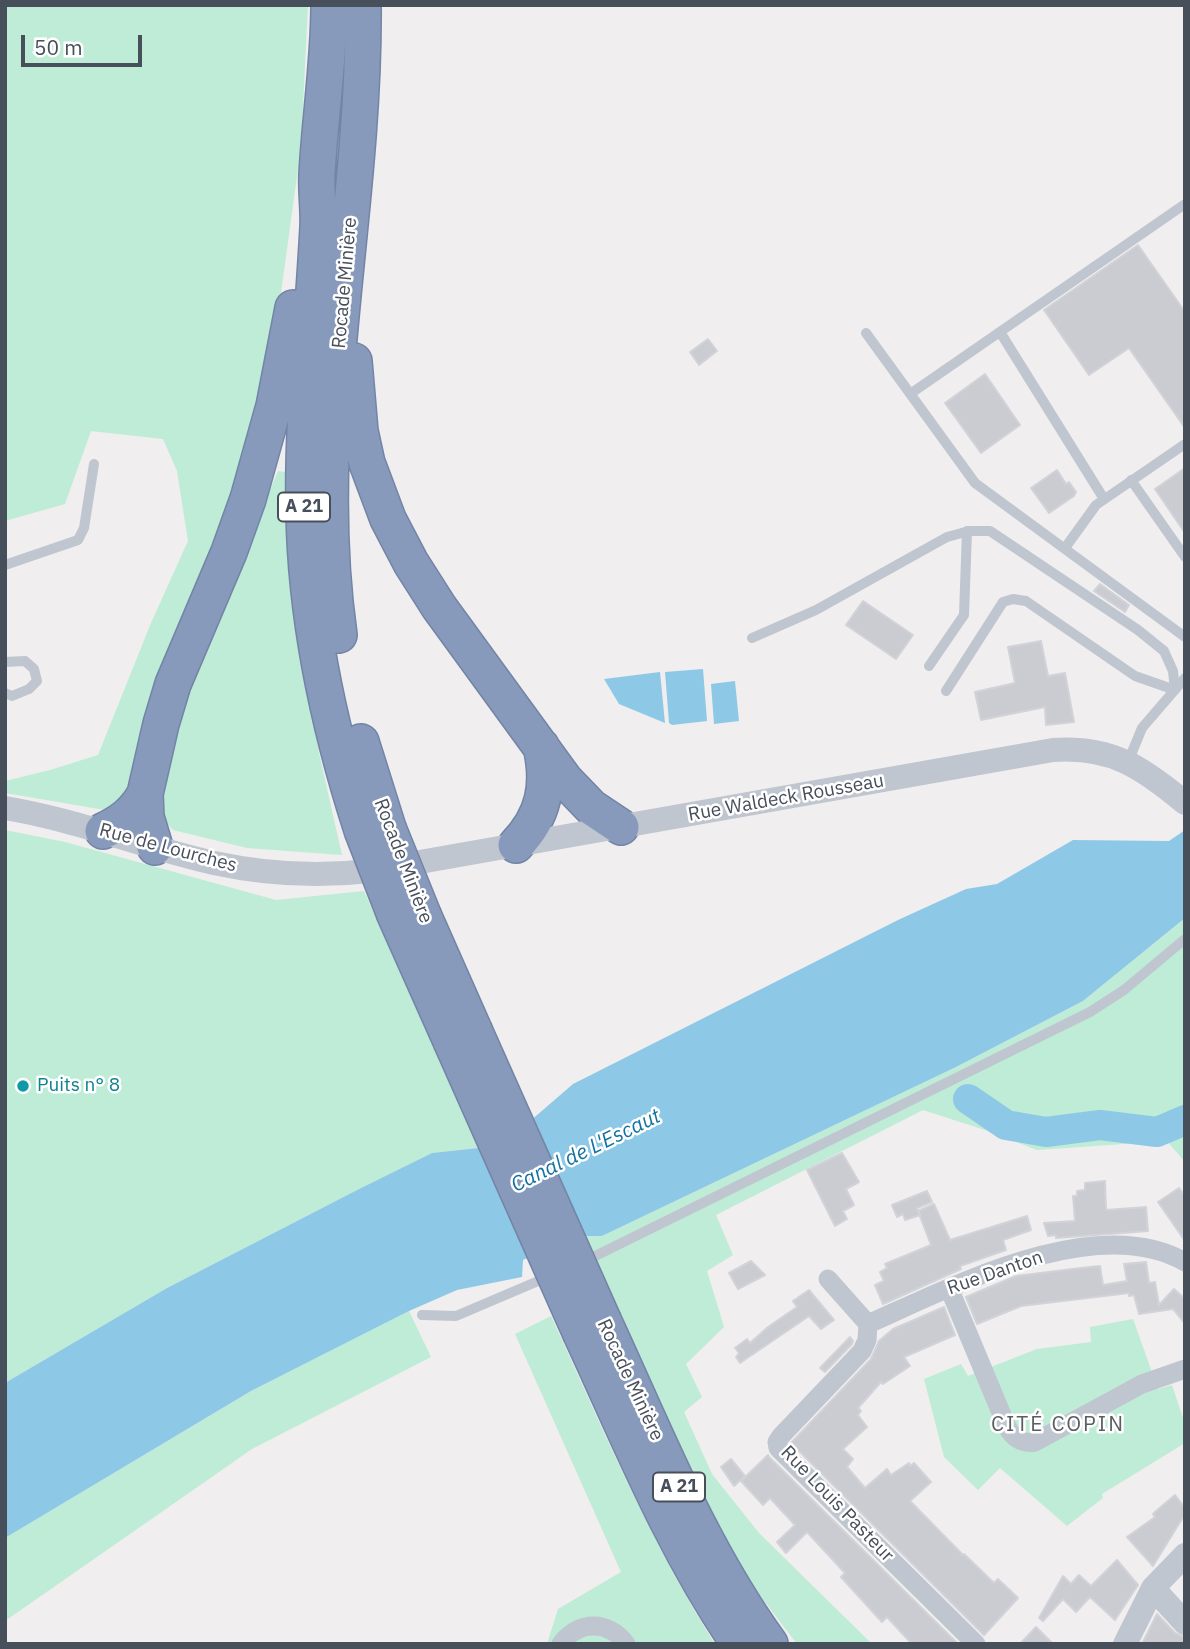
<!DOCTYPE html>
<html>
<head>
<meta charset="utf-8">
<style>
	body { margin:0 }
	#map { position:relative; width:1190px; height:1649px; overflow:hidden; background:#f0eeee; font-family:"IBM Plex Sans",sans-serif }
	canvas { display:block }
	.frame { position:absolute; inset:0; border:7px solid #474f5a; pointer-events:none }
	.scale { position:absolute; left:21px; top:35px; width:121px; height:32px; box-sizing:border-box; border:4px solid #474f5a; border-top:0; padding-left:9px; font-size:21px; line-height:24px; white-space:nowrap; color:#474f5a; -webkit-text-stroke:5px #fff; paint-order:stroke }
</style>
</head>
<body>
<div id="map">
<canvas width="1190" height="1649"></canvas>
<div class="frame"></div>
<div class="scale">50 m</div>
</div>
<script>
const context = document.querySelector('canvas').getContext('2d');
context.lineJoin = 'round';
function paint(path, color) { context.fillStyle = color; context.fill(path, 'evenodd'); }
function stroke(path, color, width, dash) { context.strokeStyle = color; context.lineWidth = width; context.lineCap = dash ? 'butt' : 'round'; context.setLineDash(dash || []); context.stroke(path); }
function drawText(font, color, halo, rows, align = 'center') {
  context.font = font + ' "IBM Plex Sans",sans-serif'; context.lineWidth = 5; context.setLineDash([]); context.textBaseline = 'middle'; context.strokeStyle = halo; context.fillStyle = color; for (const [text, x, y, turn = 0] of rows) {
    context.save(); context.translate(x, y); context.rotate((+turn || 0) * Math.PI / 180); context.textAlign = isNaN(turn) ? turn : align; if (halo) context.strokeText(text, 0, 0); context.fillText(text, 0, 0); context.restore();
  }
}
paint(new Path2D(`
	M5,5H308L301,147L280,300L254,425L145,751L124,799L105,810L5,793V781L50,770L98,755L151,623L188,541L177,471L163,439L91,431L65,504L5,521Z
	M278,471L286,472L292,576L319,753L342,855L247,848L173,830L160,815L164,774L183,697Z
	M5,830L65,842L276,900L364,891L478,1148L432,1153L361,1188L167,1288L5,1383Z
	M1185,918V1162L1167,1141L1037,1150L988,1131L923,1110L716,1215L733,1255L707,1271L724,1327L686,1364L702,1397L684,1412L712,1474L759,1533L872,1644H797L745,1576L680,1455L585,1236H602L956,1067L1083,1001Z
	M409,1311L431,1357L252,1449L5,1621V1538L251,1391Z
	M551,1316C602,1427 650,1541 715,1644H547L558,1609L621,1572L515,1334Z
	M1133,1319L1158,1389L1172,1385L1185,1424V1443L1102,1494L1103,1498L1067,1526L1000,1468L978,1490L944,1457L924,1379L961,1364L968,1376L1037,1349L1091,1342L1090,1327Z`), '#beecd6');
paint(new Path2D(`
	M703,669L707,721L672,725L669,723L665,672Z
	M660,672L665,723L619,704L604,679Z
	M735,681L739,721L714,724L711,684Z
	M1185,830V918L1083,1001L956,1067L602,1236H577L523,1260L522,1277L457,1290L409,1311L251,1391L5,1538V1383L22,1373L167,1288L361,1188L432,1153L478,1148L529,1122L573,1084L898,920L966,889L997,884L1073,840L1169,841Z`), '#8dc9e7');
stroke(new Path2D(`
	M968,1099L1006,1125L1046,1132L1100,1125L1157,1132L1185,1120`), '#8dc9e7', 30);
const building = new Path2D(`
	M1138,245L1185,312V428L1129,348L1089,375L1044,310Z
	M708,339L717,351L699,365L690,352Z
	M985,374L1020,425L981,453L945,403Z
	M1185,468V533L1155,489Z
	M1057,470L1066,484L1069,482L1076,492L1074,496L1049,513L1031,488Z
	M1100,584L1129,605L1125,612L1094,591Z
	M863,601L913,635L896,659L846,625Z
	M1041,641L1048,676L1065,673L1074,722L1046,725L1045,707L981,720L975,692L1015,683L1008,647Z
	M842,1153L859,1182L846,1189L854,1205L843,1211L847,1219L835,1226L807,1170Z
	M1105,1181L1106,1210L1146,1207L1148,1231L1056,1238V1235L1048,1236L1044,1223L1075,1221L1073,1196H1077V1191L1085,1190V1183Z
	M1179,1188L1185,1196V1241L1158,1202Z
	M927,1191L932,1202L917,1208L920,1215L905,1220L903,1214L897,1217L892,1205Z
	M934,1204L950,1240L1027,1216L1031,1230L1003,1240L1006,1250L960,1266L961,1269L883,1304L875,1285L884,1281L880,1272L887,1268L885,1264L931,1245L918,1211Z
	M751,1261L765,1275L738,1289L729,1273Z
	M1146,1262L1149,1283L1155,1282L1159,1305L1174,1289L1185,1299V1324L1173,1309L1139,1314L1134,1295L1129,1296V1293L1021,1306L977,1324L966,1297L1016,1276L1081,1268L1100,1266L1103,1285L1127,1281L1124,1264Z
	M809,1290L834,1320L821,1329L809,1316L740,1363L736,1357L739,1353L735,1348L747,1339L750,1343L768,1327L797,1307L793,1301Z
	M944,1307L955,1335L904,1357L910,1366L883,1384L881,1382L858,1408L861,1411L858,1415L867,1427L843,1449L853,1459L847,1467L865,1488L887,1469L891,1475L909,1463L910,1466L914,1463L931,1482L910,1501L963,1555L964,1554L994,1583L998,1579L1018,1598L984,1635L791,1443L871,1359L879,1341L893,1329Z
	M850,1337L853,1341L852,1344L825,1372L820,1368Z
	M768,1455L769,1457L958,1644H912L887,1617L882,1622L841,1577L845,1573L807,1532L786,1553L777,1542L795,1525L770,1498L763,1505L741,1481Z
	M731,1459L745,1476L734,1486L721,1467Z
	M1175,1495L1185,1508V1514L1153,1566L1127,1537L1155,1517L1153,1514L1156,1511Z
	M1117,1560L1138,1585L1115,1620L1090,1597L1076,1612L1063,1599L1043,1621L1039,1618L1063,1576L1071,1584L1079,1575L1091,1586Z
	M1157,1614L1175,1633L1184,1637L1185,1644H1142Z
	M1036,1627L1053,1644H1020Z`);
paint(building, '#cbccd2');
stroke(building, '#d2d3d9', 2);
const motorway = new Path2D(`
	M329,5C329,62 320,118 317,174C316,192 319,210 318,227C313,323 302,418 304,513C306,621 329,728 362,830
	M354,361L360,431L367,463L388,519L411,563L439,607L565,780L591,807L621,827
	M339,635C309,425 365,216 363,5
	M361,742L388,828
	M103,831C122,822 135,812 145,794
	M516,845C544,816 550,785 541,746
	M155,847L146,817L145,794L161,724L173,684L229,552L248,499L274,406L293,308
	M395,915L451,1041
	M424,917L474,1030
	M604,1322C655,1432 699,1546 770,1644
	M581,1334C630,1440 672,1546 739,1644`);
stroke(motorway, '#7385a6', 38);
stroke(new Path2D(`
	M1000,332L1104,499
	M866,333L975,483L1185,637
	M910,394L1185,204
	M1131,480L1185,557
	M1065,548L1096,505L1185,444
	M5,565L78,540L84,528L94,464
	M752,638L816,610L947,537L969,531H990L1138,630L1164,651L1173,671L1175,690L1135,676L1026,601L1013,599L1003,602L946,691
	M5,662L25,661L34,669L37,681L29,689L12,696L5,693
	M929,666L964,615L967,531
	M1128,762L1142,728L1185,678
	M583,1262L1090,1012L1124,990L1185,939
	M422,1315L456,1316L550,1276`), '#bfc6cf', 10);
stroke(new Path2D(`
	M828,1279L868,1324C952,1287 1096,1211 1185,1262
	M949,1288L1007,1427C1014,1439 1022,1444 1035,1442L1142,1384L1185,1369
	M868,1324L867,1340L862,1351L781,1436L777,1442L778,1448L976,1644
	M561,1644C578,1620 609,1620 626,1644`), '#bfc6cf', 19);
stroke(new Path2D(`
	M5,808C77,820 143,847 214,863C265,874 318,877 369,871L1053,750C1111,746 1142,767 1185,803
	M1153,1588L1185,1623
	M1125,1644L1153,1588L1185,1555`), '#bfc6cf', 24);
stroke(motorway, '#889abb', 35);
const motorwayBridge = new Path2D(`
	M388,828L424,917
	M362,830L395,915
	M474,1030L604,1322
	M451,1041L581,1334`);
stroke(motorwayBridge, '#7385a6', 38, []);
stroke(motorwayBridge, '#889abb', 35);
for (const [x, y, r, color] of [
	[23,1086,7,"#0f9aa8"]
]) { const dot = new Path2D(); dot.arc(x, y, r, 0, 2 * Math.PI); context.fillStyle = color; context.fill(dot); stroke(dot, '#fff', 2.5); }
for (const [x, y, w] of [
	[304,507,52],
	[679,1487,52]
]) { const box = new Path2D(); box.roundRect(x - w / 2, y - 14.5, w, 29, 5); context.fillStyle = '#fff'; context.fill(box); stroke(box, '#474f5a', 2); }
drawText('bold 18px', '#474f5a', null, [
	["A 21",304,507],
	["A 21",679,1487]
]);
drawText('19px', '#474f5a', '#fff', [
	["Rocade Minière",345,283,-85],
	["Rue Waldeck Rousseau",786,798,-10],
	["Rue de Lourches",168,848,15],
	["Rocade Minière",403,861,69],
	["Rue Danton",995,1273,-19],
	["Rocade Minière",630,1380,65],
	["Rue Louis Pasteur",837,1504,46]
]);
drawText('19px', '#0d838f', '#fff', [
	["Puits n° 8",37,1086]
], 'left');
drawText('italic 21px', '#1371a1', '#fff', [
	["Canal de L'Escaut",586,1151,-26]
]);
context.letterSpacing = '2px';
drawText('21px', '#5b5d62', '#fff', [
	["CITÉ COPIN",1058,1425]
]);
context.letterSpacing = '0px';
</script>
</body>
</html>
